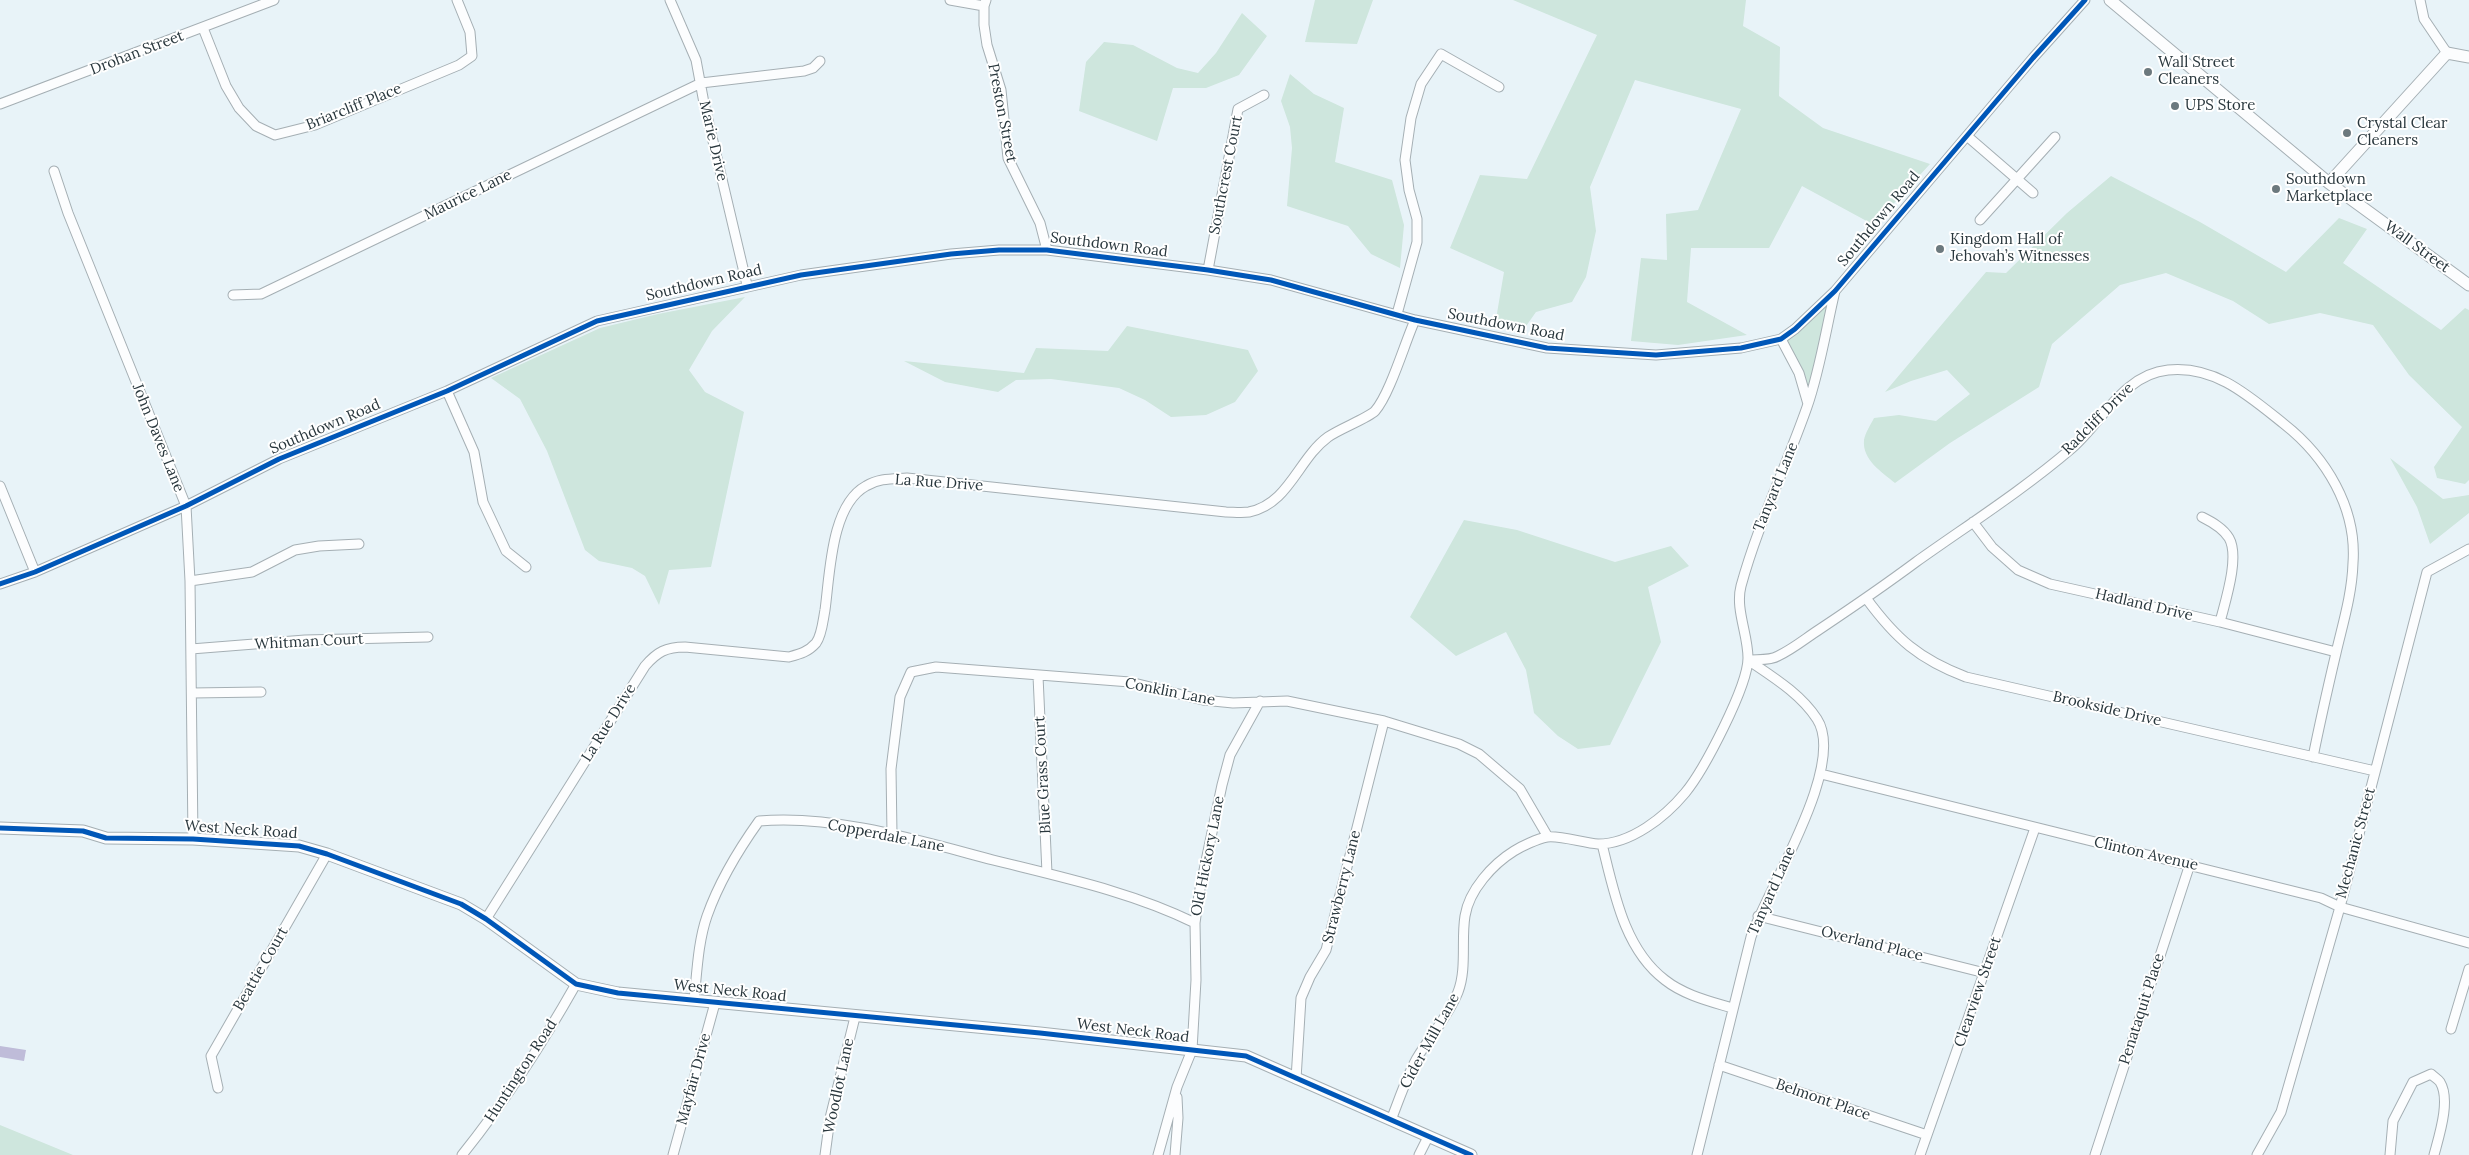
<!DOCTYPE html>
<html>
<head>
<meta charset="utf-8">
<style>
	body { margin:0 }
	canvas { display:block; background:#e8f3f8 }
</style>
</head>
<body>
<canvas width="2469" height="1155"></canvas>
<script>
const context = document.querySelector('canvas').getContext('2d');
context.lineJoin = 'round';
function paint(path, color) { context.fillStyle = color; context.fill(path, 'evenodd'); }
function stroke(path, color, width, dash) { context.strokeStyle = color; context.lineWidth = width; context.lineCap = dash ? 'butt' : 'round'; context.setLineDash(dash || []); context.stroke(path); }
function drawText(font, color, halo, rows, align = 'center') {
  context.font = font + ' Lora,serif'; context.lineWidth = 4; context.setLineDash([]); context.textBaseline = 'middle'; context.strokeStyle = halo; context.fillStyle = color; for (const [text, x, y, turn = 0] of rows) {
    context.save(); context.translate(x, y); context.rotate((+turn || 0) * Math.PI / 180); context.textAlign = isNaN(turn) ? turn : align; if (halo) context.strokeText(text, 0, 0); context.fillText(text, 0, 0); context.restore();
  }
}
paint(new Path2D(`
	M1315,0H1373L1357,44L1305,42Z
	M1513,0H1746L1743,26L1780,47L1779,96L1823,128L1930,164L1874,225L1802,186L1769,248H1691L1687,302L1747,335L1678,345L1631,341L1641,258L1667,260L1666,214L1698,210L1741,109L1635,80L1590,187L1596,231L1586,277L1572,302L1536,312L1524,329L1495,325L1504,272L1450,248L1480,175L1527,179L1597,35Z
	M1242,13L1267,36L1239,75L1206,88H1173L1157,141L1079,111L1086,62L1104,42L1133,45L1177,68L1198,73L1216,53Z
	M1290,74L1314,94L1344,108L1335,162L1392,180L1404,225L1400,268L1371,254L1348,226L1287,206L1292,148L1290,127L1281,101Z
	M2111,176L2200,222L2286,272L2339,218L2367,229L2343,263L2441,330L2465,308L2469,310V480L2465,484L2437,478L2434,467L2462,427L2409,375L2373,325L2320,313L2269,324L2233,301L2166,273L2120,285L2052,344L2039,387L1950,443L1895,483C1882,472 1862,460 1864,440C1865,433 1871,424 1874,418L1899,415L1936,421L1970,394L1947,370L1911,381L1885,392L1986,272L2006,273L2067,213Z
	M745,297L712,331L689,370L705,392L744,412L711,567L669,570L659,605L645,576L632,568L599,561L585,550L547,451L520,399L491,378L600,328L658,314Z
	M1831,300L1809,393L1806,379L1786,339L1815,317Z
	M1127,326L1248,350L1258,371L1235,402L1206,415L1171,417L1145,400L1119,388L1051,379L1016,380L998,392L945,382L904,361L1024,373L1036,348L1108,351Z
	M2390,458L2443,499L2469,495V513L2430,544L2417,507Z
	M1464,520L1517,530L1615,562L1671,546L1689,566L1648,587L1661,642L1610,745L1578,749L1558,736L1534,713L1526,670L1506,632L1456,656L1410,617Z
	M0,1125L73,1155H0Z`), '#cee6dd');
paint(new Path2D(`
	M0,1046L26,1050L24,1061L0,1057Z`), '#bfbcd9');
const minor = new Path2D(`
	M670,0L696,60L704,103L747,285
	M950,0L984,6
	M986,0L984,6V25L987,45L1001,90L1008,158L1040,223L1047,250
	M2420,0L2424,19L2447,53
	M203,28L226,86L239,108L256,126L275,135L315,125L459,65L472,56L470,32L457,0
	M0,104L274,0
	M1967,136L2033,193
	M54,171L68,213L186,506L190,581L193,839
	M1980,220L2055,137
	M1208,270L1238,109L1264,95
	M233,295L261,294L701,83L804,71L813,68L820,61
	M1397,314L1417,242V219L1409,190L1405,160L1411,118L1421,84L1441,54L1499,87
	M1781,339L1799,373L1808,404
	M447,391L474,452L483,502L506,551L526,567
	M0,486L35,572
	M2202,517C2212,522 2223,528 2229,538C2240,557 2225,602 2220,622
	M1973,522L1992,547L2018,570L2050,584L2220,622L2336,652
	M190,581L252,572L295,550L319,546L359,544
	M0,584L35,572L186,506L279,459L447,391L597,321L801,275L951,254L999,250H1047L1208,270L1271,280L1415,320L1547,348L1656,355L1741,348L1781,339L1795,329L1835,291L2033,58L2085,0
	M1866,598C1896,639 1919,659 1966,677L2375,771
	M191,649L305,640L428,637
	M1748,660C1757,659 1770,661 1778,656C1793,649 1806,638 1820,629C1853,607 1885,585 1916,562C1968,525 2023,490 2072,448C2101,423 2124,374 2168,370C2215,365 2249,396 2284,424C2326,457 2357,508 2353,563C2352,594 2343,623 2336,653C2328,687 2320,722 2313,757
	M1038,676L1047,873
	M192,693L261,692
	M1821,774L2321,898L2340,907L2469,943
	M892,834L891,769L900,697L911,672L936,667L1130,682L1203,700L1233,703L1287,701L1384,721L1459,744L1479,754L1520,789L1548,837
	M1602,844C1614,892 1624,949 1665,980C1684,995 1709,1001 1732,1008
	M1758,916L1985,973
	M486,919L645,666C657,652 666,647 685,647L789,657C800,654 808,652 816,643C822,635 823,620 825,610C830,573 831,505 866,486C879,478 893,479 907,478L1226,512C1233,512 1241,513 1249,512C1289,504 1298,459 1328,437C1339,429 1368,418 1375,411C1390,394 1405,342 1415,320
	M694,1000C697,972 698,942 707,916C719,882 739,849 759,821C833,814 921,841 993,860C1061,877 1132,892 1195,923
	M2451,1029L2469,969
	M1719,1065L1927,1135
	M1296,1079L1301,998L1310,977L1326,950L1384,721
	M218,1088L211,1056L327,854
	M1391,1120C1399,1100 1406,1078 1417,1058C1430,1036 1448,1017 1458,992C1467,969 1461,940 1465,916C1469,890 1493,864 1514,851C1522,846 1537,839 1547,837C1559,835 1584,843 1598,844C1631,844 1665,817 1685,793C1704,770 1748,686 1748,658C1748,634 1735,609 1741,586C1758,524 1786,467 1807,407C1820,370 1826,329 1835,291
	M462,1155C507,1099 541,1046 576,984
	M673,1155L715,1003
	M825,1155L830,1118L855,1017
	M1158,1155L1177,1087L1192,1050L1196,980L1195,923L1199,894L1222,785L1230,755L1260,701
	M1175,1155L1178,1118L1177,1097
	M1419,1155L1428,1137
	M1697,1155L1751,937C1768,888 1847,765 1817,719C1801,694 1773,677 1748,660
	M1920,1155L2035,828
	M2095,1155L2190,864
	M2257,1155L2281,1112L2340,907L2427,572L2469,549
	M2390,1155L2393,1121L2413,1082L2431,1074C2434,1077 2438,1079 2440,1082C2451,1100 2439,1136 2434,1155`);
const tertiary = new Path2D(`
	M2110,0L2329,183L2469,285
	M2329,183L2447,53L2469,57
	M0,828L83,831L106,838L193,839L299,846L327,854L461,904L486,919L576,984L618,993L1040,1033L1246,1056L1471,1155`);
stroke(minor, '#a5afb4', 11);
stroke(tertiary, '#a5afb4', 13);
stroke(minor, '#fcfdfe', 9);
stroke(tertiary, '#fcfdfe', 11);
stroke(new Path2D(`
	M0,584L35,572L186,506L279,459L447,391L597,321L801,275L951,254L999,250H1047L1208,270L1271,280L1415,320L1547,348L1656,355L1741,348L1781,339L1795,329L1835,291L2033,58L2085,0
	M0,828L83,831L106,838L193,839L299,846L327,854L461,904L486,919L576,984L618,993L1040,1033L1246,1056L1471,1155`), '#0057b8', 5);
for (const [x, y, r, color] of [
	[2148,72,5,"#6c797e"],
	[2175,106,5,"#6c797e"],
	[2347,133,5,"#6c797e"],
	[2276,189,5,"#6c797e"],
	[1940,249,5,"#6c797e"]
]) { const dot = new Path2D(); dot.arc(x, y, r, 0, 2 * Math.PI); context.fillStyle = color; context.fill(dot); stroke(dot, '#fff', 2); }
drawText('15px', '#29373d', '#fff', [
	["Drohan Street",137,53,-21],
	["Briarcliff Place",354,107,-22],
	["Preston Street",1002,113,79],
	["Marie Drive",713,141,77],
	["Southcrest Court",1226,175,-79],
	["Maurice Lane",468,195,-26],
	["Southdown Road",1879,219,-50],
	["Southdown Road",1109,245,7],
	["Wall Street",2417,247,36],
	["Southdown Road",704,283,-13],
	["Southdown Road",1506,325,11],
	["Radcliff Drive",2098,419,-45],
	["Southdown Road",325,427,-23],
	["John Daves Lane",158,438,68],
	["La Rue Drive",939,483,4],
	["Tanyard Lane",1776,487,-68],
	["Hadland Drive",2144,605,13],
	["Whitman Court",309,642,-3],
	["Conklin Lane",1170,692,11],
	["Brookside Drive",2107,709,13],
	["La Rue Drive",609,723,-58],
	["Blue Grass Court",1043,775,-93],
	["West Neck Road",241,830,4],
	["Copperdale Lane",886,836,11],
	["Mechanic Street",2356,843,-75],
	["Clinton Avenue",2146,854,13],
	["Old Hickory Lane",1208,856,-79],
	["Strawberry Lane",1342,887,-76],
	["Tanyard Lane",1772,891,-66],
	["Overland Place",1872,944,14],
	["Beattie Court",261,969,-60],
	["West Neck Road",730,991,6],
	["Clearview Street",1978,992,-71],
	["Penataquit Place",2142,1009,-72],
	["West Neck Road",1133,1031,7],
	["Cider Mill Lane",1430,1041,-61],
	["Huntington Road",521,1071,-57],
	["Mayfair Drive",694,1079,-75],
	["Woodlot Lane",839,1086,-78],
	["Belmont Place",1823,1100,19]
]);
drawText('15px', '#29373d', '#fff', [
	["Wall Street",2158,63],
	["Cleaners",2158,80],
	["UPS Store",2185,106],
	["Crystal Clear",2357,124],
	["Cleaners",2357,141],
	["Southdown",2286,180],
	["Marketplace",2286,197],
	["Kingdom Hall of",1950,240],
	["Jehovah’s Witnesses",1950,257]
], 'left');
</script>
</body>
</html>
